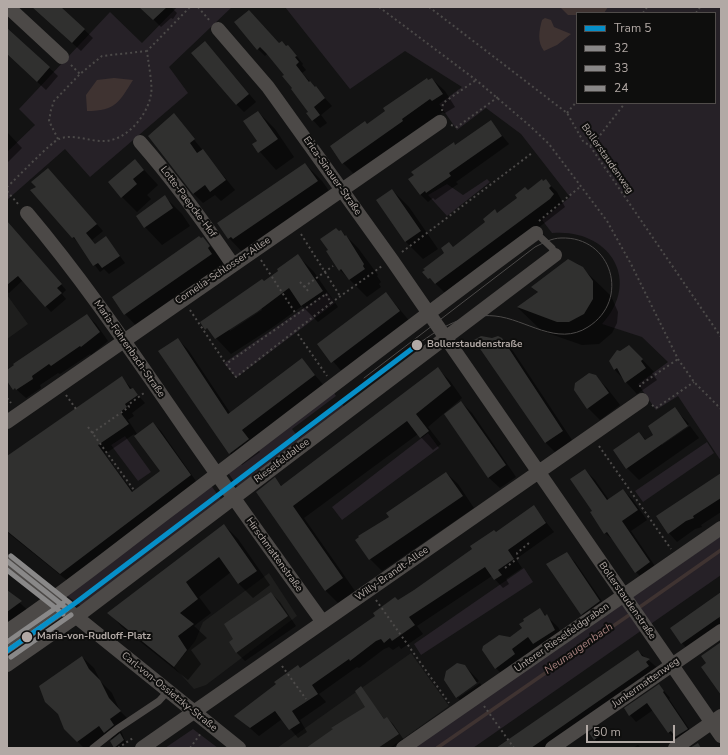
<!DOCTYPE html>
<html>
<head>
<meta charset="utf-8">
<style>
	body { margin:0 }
	#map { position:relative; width:728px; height:755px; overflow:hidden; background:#131313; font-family:"Nunito Sans",sans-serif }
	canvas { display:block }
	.frame { position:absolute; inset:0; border:8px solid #b2a9a5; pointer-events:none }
	.legend { position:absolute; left:576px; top:12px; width:140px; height:92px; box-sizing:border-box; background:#0e0e0d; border:1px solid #504c4a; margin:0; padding:5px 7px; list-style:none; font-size:12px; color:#b2a9a5 }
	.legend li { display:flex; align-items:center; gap:8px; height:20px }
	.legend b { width:20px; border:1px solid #504c4a }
	.scale { position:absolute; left:586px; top:725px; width:89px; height:18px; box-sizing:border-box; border:2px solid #b2a9a5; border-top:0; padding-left:5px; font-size:12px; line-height:14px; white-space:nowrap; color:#b2a9a5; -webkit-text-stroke:3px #0e0e0d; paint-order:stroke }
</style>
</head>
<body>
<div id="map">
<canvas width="728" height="755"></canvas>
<div class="frame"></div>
<ul class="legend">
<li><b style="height:5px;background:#068fc8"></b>Tram 5</li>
<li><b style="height:5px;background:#898888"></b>32</li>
<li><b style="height:5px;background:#898888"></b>33</li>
<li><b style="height:5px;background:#898888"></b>24</li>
</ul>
<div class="scale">50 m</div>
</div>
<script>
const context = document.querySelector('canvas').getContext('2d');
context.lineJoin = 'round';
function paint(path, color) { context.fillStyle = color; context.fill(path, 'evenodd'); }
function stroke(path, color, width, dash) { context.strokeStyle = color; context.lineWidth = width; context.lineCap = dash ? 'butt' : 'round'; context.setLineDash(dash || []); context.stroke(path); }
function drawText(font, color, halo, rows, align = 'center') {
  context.font = font + ' "Nunito Sans",sans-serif'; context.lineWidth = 4; context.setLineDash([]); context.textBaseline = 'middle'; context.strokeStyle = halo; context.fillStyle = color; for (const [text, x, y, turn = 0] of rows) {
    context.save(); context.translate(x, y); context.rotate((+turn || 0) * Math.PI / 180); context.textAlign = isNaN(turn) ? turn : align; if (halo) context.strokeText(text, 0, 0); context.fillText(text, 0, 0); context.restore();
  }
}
paint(new Path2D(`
	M7,295L28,324L7,339Z
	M269,573L297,616L206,685L194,689L174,667L195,641L203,622Z
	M411,653L449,706L390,748H277Z`), '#1e1e1d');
paint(new Path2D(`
	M177,7H232L169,67L188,93L90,177L65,149L7,200V152L35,125L19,109L110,12L142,43Z
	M285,7H721V461L678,396L656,410L638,384L668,362L642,337L602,324C643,279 608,228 552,233L542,220L570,197L521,134L486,108L457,130L439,104L462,87L405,51L350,89ZM577,13H715V103H577Z
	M487,179L490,182L447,216L428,195L447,184L463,195Z
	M327,292L335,303L236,378L224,363Z
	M333,391L336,396L292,429L299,438L342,404L346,409L239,489L227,471Z
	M428,433L439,448L342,520L332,507Z
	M125,436L151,472L138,481L111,445Z
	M707,442L714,453L643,502L635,491Z
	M210,484L223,502L83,608L65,594Z
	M721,536V575L473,748H412Z
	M524,568L533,582L421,655L414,644Z
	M193,729L218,748H165Z`), '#262127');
paint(new Path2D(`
	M560,7H608L604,13H577V15H568Z
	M545,18L551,20L554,27L571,34L557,45L544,51C537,42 539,31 542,20Z
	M114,78L133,80C119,102 116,111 87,111L86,95L97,80Z`), '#3f3331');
paint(new Path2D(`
	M33,7H60L93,38L81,51Z
	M141,7H171L177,13L173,19L171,18L161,27Z
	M236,22L286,47L295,54L303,64L302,65L306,70L302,73L332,106L321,115L327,123L320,128L313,120L285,75L267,54L265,56L258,49Z
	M7,29L58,76L46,90L7,54Z
	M212,50L256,102L244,112L236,104Z
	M432,79L445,91L455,107L445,113L443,112L413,132L356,176L343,163L331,146L367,125Z
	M258,112L275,129L294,157L276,170L254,145L259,141Z
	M174,115L235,190L221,201L215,195L203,203L194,194L149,136Z
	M491,122L509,144L456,182L458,184L435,200L433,198L428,202L420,194L456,146Z
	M7,132L22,148L8,162L7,161Z
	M135,160L158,185L147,195L151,199L137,212L122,197Z
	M305,164L322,181L334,198L246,256L229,238Z
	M54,176L103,231L92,240L96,245L106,237L125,263L109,274L104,269L100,272L79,244L32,191Z
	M545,180L557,192L565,207L511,249L447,295L424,272L487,222L495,211L498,214Z
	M392,190L409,207L438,249L423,259L406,242L377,200Z
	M165,197L182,214L190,226L162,245L145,227L137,216Z
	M7,223L66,290L62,294L66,299L51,312L23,280L9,293L7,292Z
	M341,231L358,248L378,275L377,276L381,282L379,284L381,287L367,297L340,270L327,252Z
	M203,238L226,264L142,332L125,314L113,297Z
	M298,256L314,272L338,307L318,322L302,306L273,327L231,354L201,322L264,282ZM261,308L262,310L230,331L229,329Z
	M568,260L578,264L611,296L618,312L617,323L612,333L599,344L582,345L542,331L518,308L538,293L533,287Z
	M386,293L411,323L344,374L318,344Z
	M87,315L96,324L108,341L91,355L90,354L60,374L58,373L40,385L41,388L26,398L17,390L7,375V371Z
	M178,339L189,351L231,414L302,360L326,388L253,443L260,452L242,465L230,453L160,351Z
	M492,339H501L513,351L574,443L557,454L546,443Z
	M629,346L654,372L652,373L657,380L637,394L615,370L610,361Z
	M438,369L450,381L462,398L428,427L441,444L433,450L418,434L304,518L355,591L338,603L326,591L275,479L283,487Z
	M595,376L607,388L620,405L600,420L588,408Z
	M122,378L145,403L132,413L134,416L128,420L137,434L153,423L161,431L198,484L69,582L7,532V457ZM134,434L161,471L133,492L105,454Z
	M461,402L472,413L516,477L500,488L488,477Z
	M675,409L689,424L662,442V445L690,426L699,438L639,480L627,468L639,433L646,440L654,435Z
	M585,470L595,480L609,500L623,490L633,500L647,520L631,531L659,572L645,581L636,572L615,542L605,533L593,511Z
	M446,473L458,484L474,508L382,571L370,559L357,540L390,517Z
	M721,477V512L701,525L702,527L695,529L677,542L669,533Z
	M534,507L554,532L516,559L522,568L506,579L509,584L503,588L492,576L417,626L423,634L401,649L399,646L393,650L389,647L384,649L359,668L357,667L319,694L326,702L300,720L307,732L298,738L282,719L259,736L236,716Z
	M224,525L238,539L270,585L253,598L239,584L231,572L199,597L211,613L194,626L207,638L191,650L201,664L188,680L122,627L109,613Z
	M567,554L575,562L608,610L590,623L582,614Z
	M7,591L36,618L7,638Z
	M271,593L280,602L296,626L245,661L236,652Z
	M539,609L558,627L566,642L507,680L496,668L510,638L523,628Z
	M717,615L721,621V636L693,655L682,643Z
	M638,651L661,671L559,748H498Z
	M82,657L94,668L101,682L112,693L120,711L132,723L121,731L126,743L119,748L115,747L111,738L96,748H84L65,729Z
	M465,666L479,681L458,695V698L480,683L488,695L469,709L457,697Z
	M659,685L670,698L669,699L694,736L682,743L669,733L653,710L636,722L630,715Z
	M361,688L385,720L387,718L393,724L404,740L392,748H309L366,707Z
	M596,729L603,738L597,742L595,739Z
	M638,745L641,748H633Z`), '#0007');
stroke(new Path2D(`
	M637,609L721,550
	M437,748L632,613`), '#3f3331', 3.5);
paint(new Path2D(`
	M32,7H61L85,29L72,43Z
	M139,7H167L153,20Z
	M249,10L279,43L282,41L286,46L288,45L297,56L295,57L299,62L296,65L309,82L310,81L315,87L316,86L325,98L314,107L320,115L312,121L306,113L308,112L291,89L292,88L282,76L284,75L266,53L260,47L257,50L234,22Z
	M7,28L50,67L37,82L7,54Z
	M205,41L249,94L236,105L191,53Z
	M427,78L428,80L432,78L443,94L432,101L430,99L402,119L403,121L342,164L330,146L365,121L367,124L385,111L383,108Z
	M258,111L278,139L258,153L252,144L257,141L243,121Z
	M174,113L195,139L190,143L197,153L203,149L226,180L210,192L205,185L193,194L148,136Z
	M491,120L502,136L449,173L451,176L426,193L425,191L420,195L408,179L414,175L411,172L454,142L455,145Z
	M135,159L144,170L133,179L137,184L121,198L108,182Z
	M305,163L318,181L233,239L231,237L228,239L217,223Z
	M48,168L97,224L86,233L95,244L106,236L120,256L102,268L98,263L93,266L74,237L72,238L30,190L36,187L31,182Z
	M542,179L543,181L546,179L551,186L549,188L554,194L550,199L435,284L430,278L428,279L422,272L425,270L423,269L444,253L441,248L449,242L453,247L485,222L483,219L495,209L497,213L517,198L515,195L525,187L528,190Z
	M392,189L421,231L405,242L376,200Z
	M165,195L173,208L144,228L136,216Z
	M7,221L62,284L57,288L62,293L45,307L18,276L7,285Z
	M336,228L339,231L341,230L345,236L346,235L364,264L363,266L365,269L349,280L341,269L339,271L326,251L328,250L320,239Z
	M199,236L201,238L203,237L210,246L208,248L212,254L124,315L112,297Z
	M298,254L323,291L301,306L289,288L257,312L215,339L207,328L205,330L200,322L262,279L264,281L278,271L277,269Z
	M568,259L583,267L593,281V299L584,314L569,322H557L517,307L538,292L531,287Z
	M386,292L400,311L331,363L317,344Z
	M87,314L100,332L81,347L80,346L51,366L49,364L32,376L33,379L16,390L15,388L13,390L7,381V370L14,365L13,364Z
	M481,336L492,338L498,336L502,338L563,431L545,443L474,340Z
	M178,338L228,414L302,358L315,375L242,430L249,439L229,454L158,351Z
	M629,345L643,359L641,361L646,368L625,383L617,368L614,370L609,361L617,350L620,351Z
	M438,367L451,386L416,414L429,431L420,438L407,421L293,506L343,578L325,591L256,492L275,477L281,486Z
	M589,373L596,375L609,393L587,409L574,390L575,383Z
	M122,376L130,389L133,388L138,395L125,404L127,407L120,412L129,424L98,445L132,492L160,471L134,436L153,422L191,475L60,574L7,531V456Z
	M461,401L506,465L488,478L444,414Z
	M675,407L688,426L626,469L613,450L639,432L645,440L653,435L648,426Z
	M585,469L607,500L623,489L638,510L622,521L650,562L635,573L607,532L604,534L590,512L592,511L570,479Z
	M446,472L463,496L369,560L355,540L359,537L358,536L389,517L386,513Z
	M721,473V498L693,516L694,518L686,521L668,534L656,516Z
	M534,505L546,523L508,550L514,559L498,570L502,575L494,580L485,567L409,617L415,625L392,641L390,638L384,643L381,639L376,641L350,661L349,659L312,685L318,694L292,711L300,723L289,730L275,711L250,728L234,716L276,684L274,682L298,665L300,668L375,616L373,613L395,597L398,600L414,590L472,549L470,546L494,530L496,532Z
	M224,524L257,571L238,584L219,557L186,582L198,599L180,613L194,624L178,636L187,650L174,667L107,613Z
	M567,552L600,601L581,615L546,564Z
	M7,590L22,601L7,612Z
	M271,592L288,616L236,653L229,642L233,639L224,624Z
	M721,592V616L681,644L670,628Z
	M540,608L545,616L547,614L555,630L533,644L528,637L512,649L515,654L495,669L482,650L483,646L499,635L510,637L522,628L519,624L524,621L523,619Z
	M721,642V695L701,667L706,663L701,656Z
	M638,650L642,656L650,659L646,662L649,666L531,748H496Z
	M82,656L89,669L100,680L109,698L121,711L110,719L114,725L104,733L99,726L77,742L64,729L58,714L45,702L39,686Z
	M457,663L465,665L477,683L456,698L444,680L446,671Z
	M659,684L664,691L663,692L688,729L675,737L671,731L668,733L647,703L629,716L624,708Z
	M361,686L384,719L387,717L399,734L378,748H306L333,729L331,728L365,707L355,691Z
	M596,728L601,735L594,740L589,733Z
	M120,733L124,740L114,748L110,741Z
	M698,743L701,748H690Z`), '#30302f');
stroke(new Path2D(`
	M198,7L210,21
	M379,7L476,80L530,126L549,144L607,221L631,264L678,359L694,382L721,409
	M429,7L567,113L583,141L590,146L721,337
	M643,13L647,7
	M696,13L700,7
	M71,65L80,74
	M442,111L443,103L476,80
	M567,113L577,101
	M451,125L457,127L498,97
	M58,139L49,121L51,110L54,101L80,74L102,56L147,51
	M590,146L594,143L625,103
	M7,187C16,179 51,142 59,139C73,133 90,142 105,141C127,140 148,115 151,94C153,86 148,61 147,51L190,7
	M7,191L18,204
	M539,221L581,186
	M301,234L340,296
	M402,252L532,153
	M261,260L296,314
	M300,282L309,292
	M304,287L333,266
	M326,294L331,303L236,377L226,364Z
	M331,303L382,266
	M190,310L226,364
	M295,330L327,376
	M640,387V385L678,359
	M66,395L76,409
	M7,398L11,403
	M652,405L656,408L694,382
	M88,427L134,490
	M92,433L129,407L128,405L144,393
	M599,446L671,549
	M505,568L518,558L517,553L529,543
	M376,600L449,703
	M282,666L306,699
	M484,706L514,748
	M118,748L133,738
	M190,748L201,733`), '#4c4a49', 2, [2, 3]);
stroke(new Path2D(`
	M536,233L552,248L555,255
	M7,644L62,605
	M7,651L67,609
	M93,748L117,729L159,701L168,691`), '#4c4947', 7);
stroke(new Path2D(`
	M8,7L62,57
	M218,29L268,87L392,260L721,736
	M140,142C174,181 204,222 233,265
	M27,213C86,283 136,358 188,433C232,496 277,559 322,621
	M7,422L440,122
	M7,561L239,748
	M7,631C65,592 119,548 175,506C295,415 415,322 536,233
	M7,665L83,612L555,255
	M142,748L642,400
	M403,748L721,528
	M552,748L721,631
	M675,748L721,716`), '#4c4947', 14);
stroke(new Path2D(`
	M364,378L535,247C543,243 552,238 561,238C612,236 631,300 588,327C557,347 526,319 495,316C464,313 441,327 417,345`), '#4c4a49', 1);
stroke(new Path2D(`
	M7,561L67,609
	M7,651L67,609`), '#898888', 5);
stroke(new Path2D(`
	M7,570L63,614
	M11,657L71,615`), '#898888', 5);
stroke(new Path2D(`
	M11,556L71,604
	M7,642L63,603`), '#898888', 5);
stroke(new Path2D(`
	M7,651L74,604L417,345`), '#068fc8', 5);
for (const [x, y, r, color] of [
	[417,345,6,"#b2a9a5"],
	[27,637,6,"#b2a9a5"]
]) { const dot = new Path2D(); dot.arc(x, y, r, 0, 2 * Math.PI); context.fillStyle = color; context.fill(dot); stroke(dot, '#0e0e0d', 1.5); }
drawText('10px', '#b2a9a5', '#0e0e0d', [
	["Bollerstaudenweg",607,159,55],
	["Erica-Sinauer-Straße",332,176,55],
	["Lotte-Paepcke-Hof",188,202,53],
	["Cornelia-Schlosser-Allee",223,271,-34],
	["Maria-Föhrenbach-Straße",129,349,55],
	["Rieselfeldallee",282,461,-37],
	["Hirschmattenstraße",274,555,54],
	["Willy-Brandt-Allee",392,574,-35],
	["Bollerstaudenstraße",627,601,55],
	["Unterer Rieselfeldgraben",562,638,-35],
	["Junkermattenweg",646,683,-35],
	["Carl-von-Ossietzky-Straße",169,692,39]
]);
drawText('bold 10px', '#b2a9a5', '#0e0e0d', [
	["Bollerstaudenstraße",427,345],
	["Maria-von-Rudloff-Platz",37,637]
], 'left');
drawText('italic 11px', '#aa8380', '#0e0e0d', [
	["Neunaugenbach",579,649,-35]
]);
</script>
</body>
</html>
